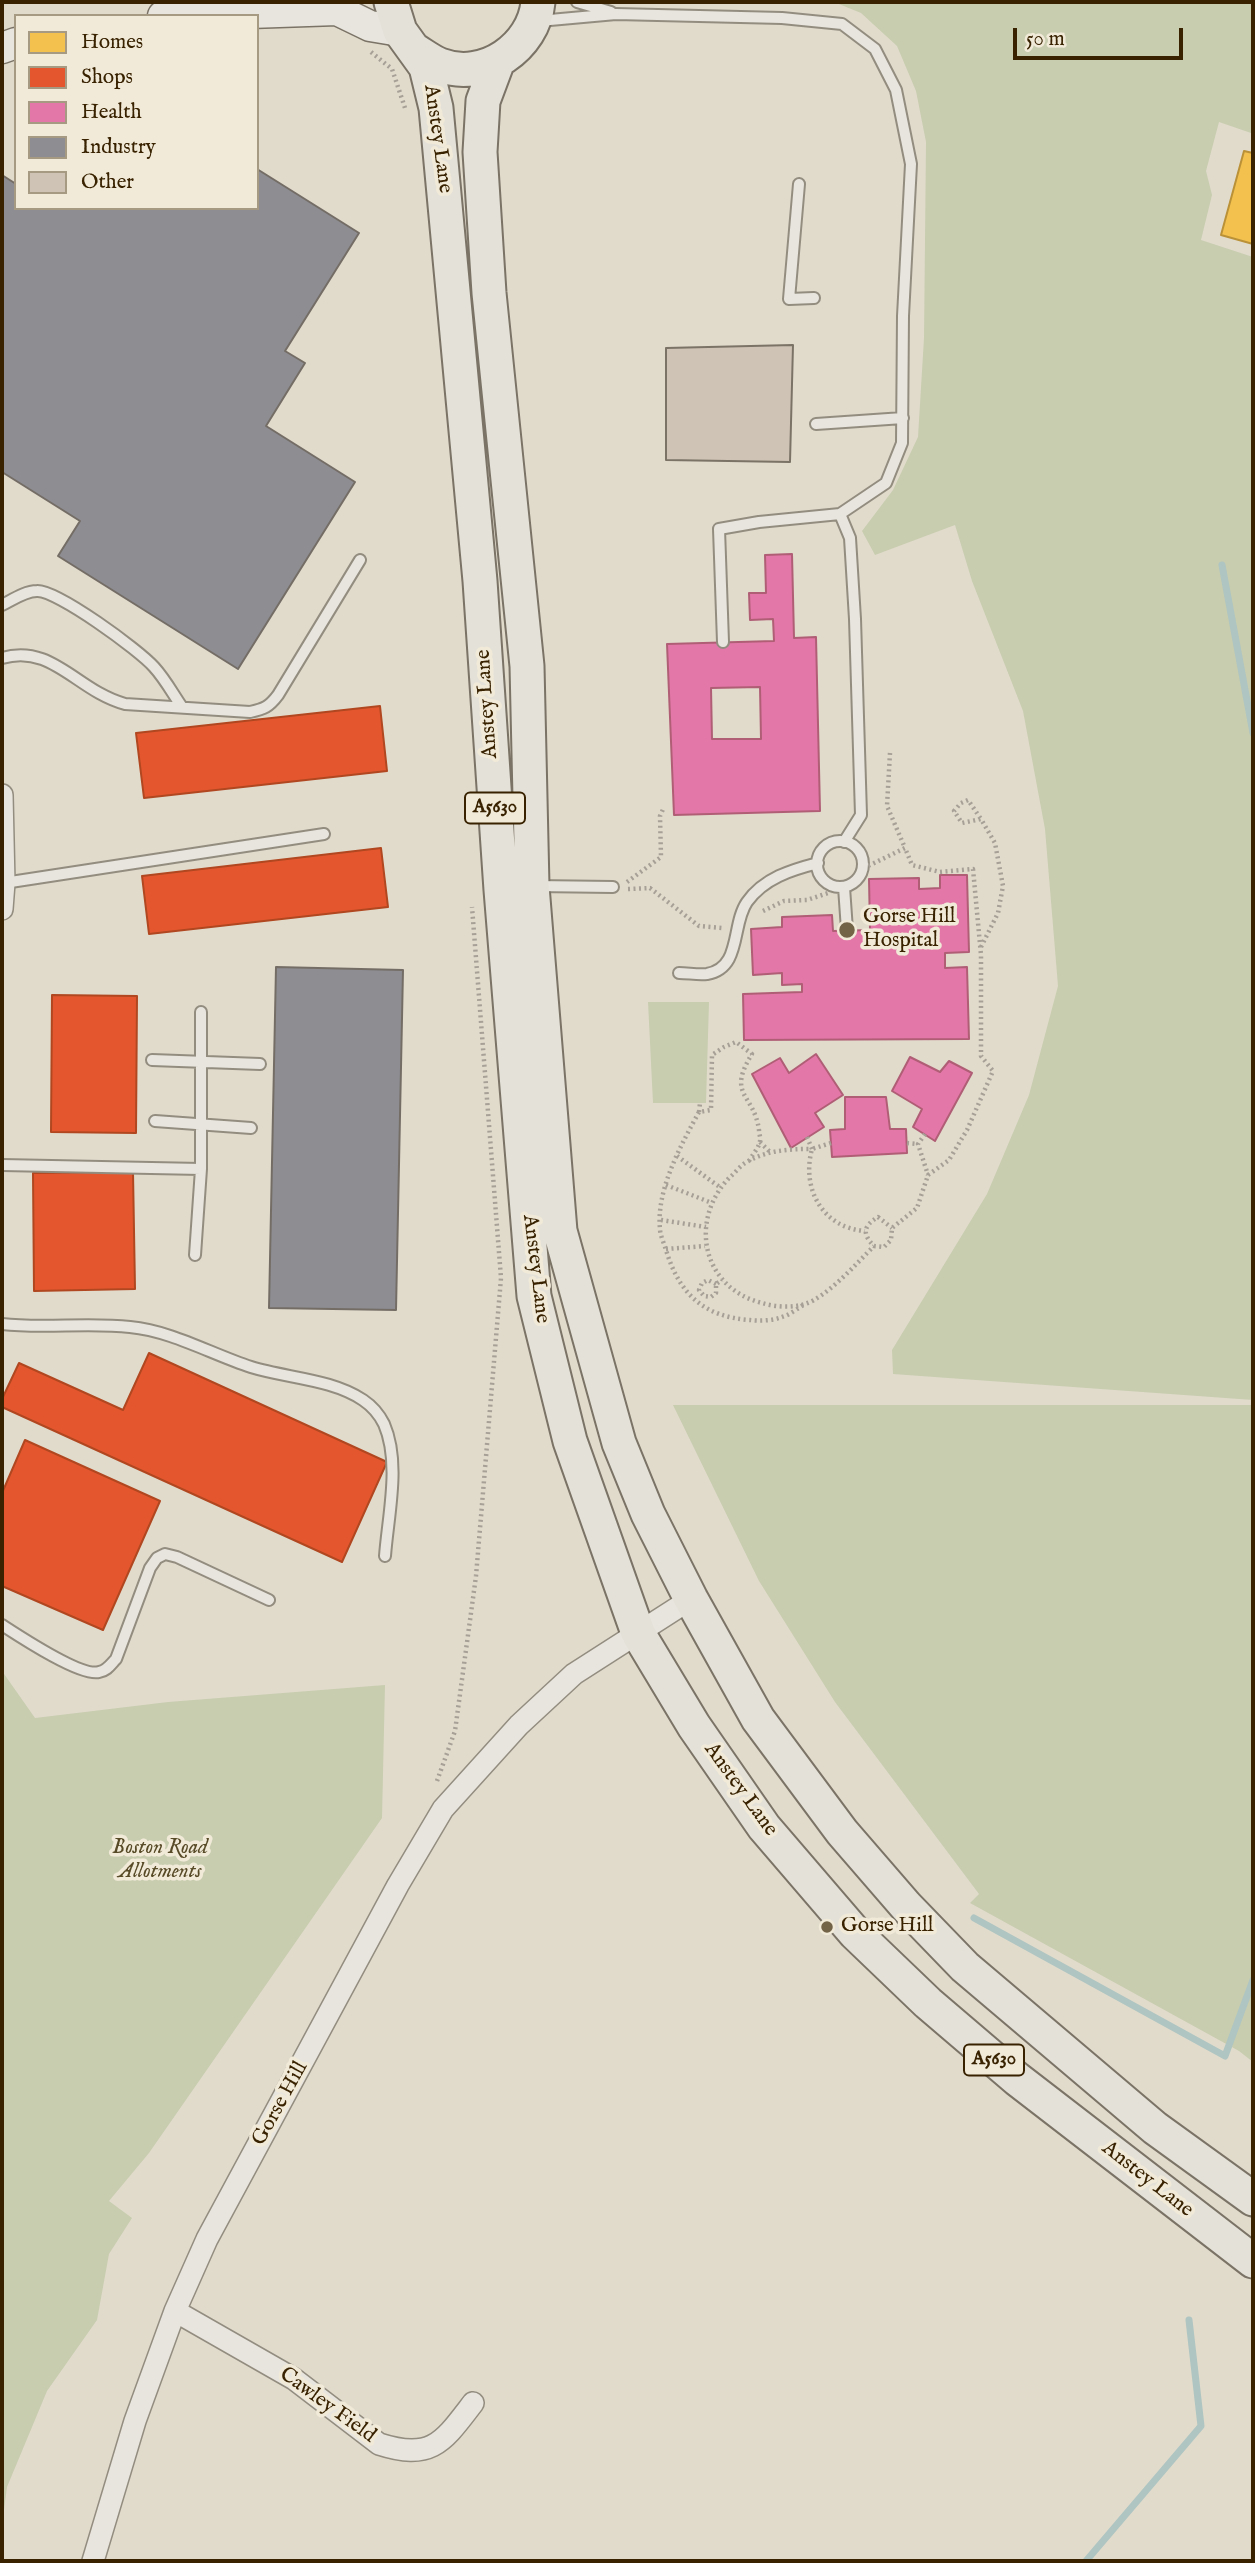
<!DOCTYPE html>
<html>
<head>
<meta charset="utf-8">
<style>
	body { margin:0 }
	#map { position:relative; width:1255px; height:2563px; overflow:hidden; background:#e1dbcc; font-family:"IM FELL English",serif }
	canvas { display:block }
	.frame { position:absolute; inset:0; border:4px solid #382200; pointer-events:none }
	.legend { position:absolute; left:14px; top:14px; width:245px; height:196px; box-sizing:border-box; background:#f1ead9; border:2px solid #a79a82; margin:0; padding:9px 12px; list-style:none; font-size:21px; color:#382200 }
	.legend li { display:flex; align-items:center; gap:14px; height:35px }
	.legend b { width:35px; border:2px solid #a79a82 }
	.scale { position:absolute; left:1013px; top:28px; width:170px; height:32px; box-sizing:border-box; border:4px solid #382200; border-top:0; padding-left:9px; font-size:21px; line-height:24px; white-space:nowrap; color:#382200; -webkit-text-stroke:5px #f1ead9; paint-order:stroke }
</style>
</head>
<body>
<div id="map">
<canvas width="1255" height="2563"></canvas>
<div class="frame"></div>
<ul class="legend">
<li><b style="height:19px;background:#f2c14e"></b>Homes</li>
<li><b style="height:19px;background:#e4572e"></b>Shops</li>
<li><b style="height:19px;background:#e377a8"></b>Health</li>
<li><b style="height:19px;background:#8d8d92"></b>Industry</li>
<li><b style="height:19px;background:#cfc3b5"></b>Other</li>
</ul>
<div class="scale">50 m</div>
</div>
<script>
const context = document.querySelector('canvas').getContext('2d');
context.lineJoin = 'round';
function paint(path, color) { context.fillStyle = color; context.fill(path, 'evenodd'); }
function stroke(path, color, width, dash) { context.strokeStyle = color; context.lineWidth = width; context.lineCap = dash ? 'butt' : 'round'; context.setLineDash(dash || []); context.stroke(path); }
function drawText(font, color, halo, rows, align = 'center') {
  context.font = font + ' "IM FELL English",serif'; context.lineWidth = 7; context.setLineDash([]); context.textBaseline = 'middle'; context.strokeStyle = halo; context.fillStyle = color; for (const [text, x, y, turn = 0] of rows) {
    context.save(); context.translate(x, y); context.rotate((+turn || 0) * Math.PI / 180); context.textAlign = isNaN(turn) ? turn : align; if (halo) context.strokeText(text, 0, 0); context.fillText(text, 0, 0); context.restore();
  }
}
paint(new Path2D(`
	M834,2H1253V25L1251,26L1253,27V125L1251,133L1219,122L1206,171L1212,195L1201,240L1253,257V1400L893,1374L892,1350L987,1194L1029,1095L1058,986L1045,829L1023,711L972,581L955,525L875,555L862,531L893,490L918,437L924,338L926,142L916,91L897,46L861,13Z
	M648,1002H709L706,1103H653Z
	M673,1405H1253V2062L1239,2051L970,1903L979,1894L835,1702L759,1581Z
	M2,1671L35,1718L168,1702L385,1685L382,1818L149,2153L109,2201L132,2218L109,2254L97,2320L47,2391L7,2487L2,2525Z`), '#c8cdaf');
const homes = new Path2D(`
	M1244,151L1253,153V244L1221,235Z`);
paint(homes, '#f2c14e');
stroke(homes, '#ba9137', 2);
const shops = new Path2D(`
	M380,706L387,771L144,798L136,733Z
	M381,848L388,907L149,934L142,876Z
	M52,995L137,996L136,1133L51,1132Z
	M133,1172L135,1289L34,1291L33,1173Z
	M149,1353L387,1462L342,1562L2,1407V1399L19,1363L123,1410Z
	M25,1440L160,1501L103,1630L2,1586V1493Z`);
paint(shops, '#e4572e');
stroke(shops, '#b04720', 2);
const health = new Path2D(`
	M792,554L794,638L816,637L820,811L674,815L667,644L774,641L773,619L750,620L749,593H766L765,555ZM760,687L761,739H712L711,688Z
	M940,875H967L969,952L945,953V968L967,967L969,1039L744,1040L743,994L802,992V984L782,985V973L753,975L751,929L782,927V917L832,915L833,931L870,930L869,879L919,878V889L940,888Z
	M816,1054L843,1095L815,1113L824,1127L791,1148L752,1074L780,1058L789,1073Z
	M910,1057L940,1072L949,1061L972,1073L935,1141L913,1127L922,1109L892,1091Z
	M845,1097H886L890,1129H906L907,1153L832,1157L830,1130L845,1129Z`);
paint(health, '#e377a8');
stroke(health, '#b05e76', 2);
const industry = new Path2D(`
	M257,169L359,233L285,351L305,363L266,426L355,482L238,669L58,556L80,521L2,472V175L16,184V208H257Z
	M276,967L403,970L396,1310L269,1308Z`);
paint(industry, '#8d8d92');
stroke(industry, '#746d66', 2);
stroke(new Path2D(`
	M1222,565L1253,733
	M974,1918L1225,2056L1253,1980
	M1086,2561L1201,2426L1189,2320`), '#afc5c1', 7);
const building = new Path2D(`
	M793,345L790,462L666,460V348Z`);
paint(building, '#cfc3b5');
stroke(building, '#7a7366', 2);
const lane = new Path2D(`
	M577,2L611,12
	M539,21L616,14L782,18L842,24L875,49L896,90L911,164L903,316L902,443L886,483L840,514L759,522L719,529L723,642
	M799,184L789,299L814,298
	M816,424L903,418
	M840,514L850,538L855,619L861,815L844,842
	M2,605C12,600 25,591 37,591C57,590 139,650 154,667C165,679 173,694 182,707
	M2,658C52,643 77,691 125,704L250,712C264,709 269,707 278,695L360,560
	M817 864a23 23 0 1 1 46 0a23 23 0 1 1-46 0Z
	M4,883L324,834
	M535,886L613,887
	M844,887L847,930
	M679,973C688,973 698,975 707,974C742,968 731,925 747,902C764,878 791,870 818,863
	M152,1060L260,1064
	M155,1121L251,1128
	M2,1165L201,1169V1012
	M195,1255L201,1169
	M2,1324C44,1329 87,1322 130,1327C172,1331 211,1354 251,1367C286,1378 332,1379 363,1400C372,1406 379,1414 384,1424C401,1463 388,1515 385,1556
	M2,1625C19,1636 81,1677 99,1672C107,1671 111,1664 116,1659L150,1568L157,1558L165,1554L177,1557L269,1600`);
const street = new Path2D(`
	M2,795L4,883L2,909
	M175,2311L294,2379L379,2444C432,2461 443,2442 473,2403
	M93,2561L135,2421L175,2311L207,2239L398,1885L443,1809L519,1725L574,1674L691,1599`);
const secondary = new Path2D(`
	M163,16L337,10L370,26L400,31
	M2,48L16,43`);
const primary = new Path2D(`
	M391,2L400,31L426,67L436,108L480,581L501,890L534,1296L570,1441L638,1633L694,1726L764,1827L855,1933L928,2003L1017,2079L1253,2261
	M416,51C424,56 432,62 440,65C484,82 534,47 538,2
	M498,61L483,101L480,152L489,293L527,666L532,886L560,1231L619,1443L648,1514L691,1599L758,1719L842,1832L906,1906L965,1967L1155,2128L1253,2199`);
stroke(lane, '#938d80', 14);
stroke(street, '#938d80', 24);
stroke(secondary, '#7a7366', 33);
stroke(primary, '#7a7366', 37);
stroke(new Path2D(`
	M371,52L392,69L406,111
	M890,753L887,806L905,848
	M863,865L868,866L905,848L912,865L940,872L973,869L981,955V1056L993,1071L967,1130L949,1160L928,1175L917,1208L892,1228L891,1240L884,1247L874,1246C862,1234 863,1226 878,1217L892,1228
	M627,882L661,857L660,816L664,807
	M628,889L650,888L699,926L722,928
	M763,911L784,901L807,900L831,892
	M981,947L998,913L1003,886L995,843L981,819L962,823L954,811L961,803L968,800L981,819
	M699,1112L700,1103
	M925,1134L918,1144L928,1175
	M807,1137L812,1149C788,1149 767,1150 745,1163C740,1166 735,1173 730,1177C688,1220 702,1288 762,1303C775,1307 792,1308 805,1304C827,1297 857,1263 874,1246
	M760,1142L770,1152
	M831,1143L812,1149C801,1189 823,1228 865,1231
	M907,1143L918,1144
	M677,1156L721,1188
	M749,1161C752,1155 759,1148 760,1141C761,1138 759,1134 759,1130C754,1093 726,1096 752,1054L736,1042L724,1047L712,1055L711,1110L699,1112C681,1145 656,1190 660,1229C660,1235 664,1243 666,1250C679,1293 703,1317 750,1320C759,1321 772,1321 782,1317C790,1315 798,1308 805,1304
	M666,1185L712,1203
	M661,1220L706,1227
	M666,1249L705,1246
	M716,1284L708,1280L702,1283L699,1290L704,1296L711,1297L716,1293V1284L722,1280
	M437,1781L455,1731L476,1576L501,1278L472,907`), '#a6a097', 4.5, [2, 3.5]);
stroke(lane, '#e8e5de', 10);
stroke(street, '#e8e5de', 21);
stroke(secondary, '#e8e5de', 30);
stroke(primary, '#e4e1d8', 33);
for (const [x, y, r, color] of [
	[847,930,9,"#736347"],
	[827,1927,7,"#736347"]
]) { const dot = new Path2D(); dot.arc(x, y, r, 0, 2 * Math.PI); context.fillStyle = color; context.fill(dot); stroke(dot, '#f1ead9', 2.5); }
for (const [x, y, w] of [
	[495,808,60],
	[994,2060,60]
]) { const box = new Path2D(); box.roundRect(x - w / 2, y - 15.5, w, 31, 5); context.fillStyle = '#f1ead9'; context.fill(box); stroke(box, '#382200', 2); }
drawText('bold 19px', '#382200', null, [
	["A5630",495,808],
	["A5630",994,2060]
]);
drawText('21px', '#382200', '#f1ead9', [
	["Anstey Lane",437,139,82],
	["Anstey Lane",488,704,-94],
	["Anstey Lane",535,1269,83],
	["Anstey Lane",740,1790,54],
	["Gorse Hill",281,2104,-61],
	["Anstey Lane",1147,2180,38],
	["Cawley Field",327,2406,36]
]);
drawText('21px', '#382200', '#f1ead9', [
	["Gorse Hill",863,918],
	["Hospital",863,942],
	["Gorse Hill",841,1927]
], 'left');
drawText('italic 21px', '#574a26', '#f1ead9', [
	["Boston Road",160,1849],
	["Allotments",160,1873]
]);
</script>
</body>
</html>
